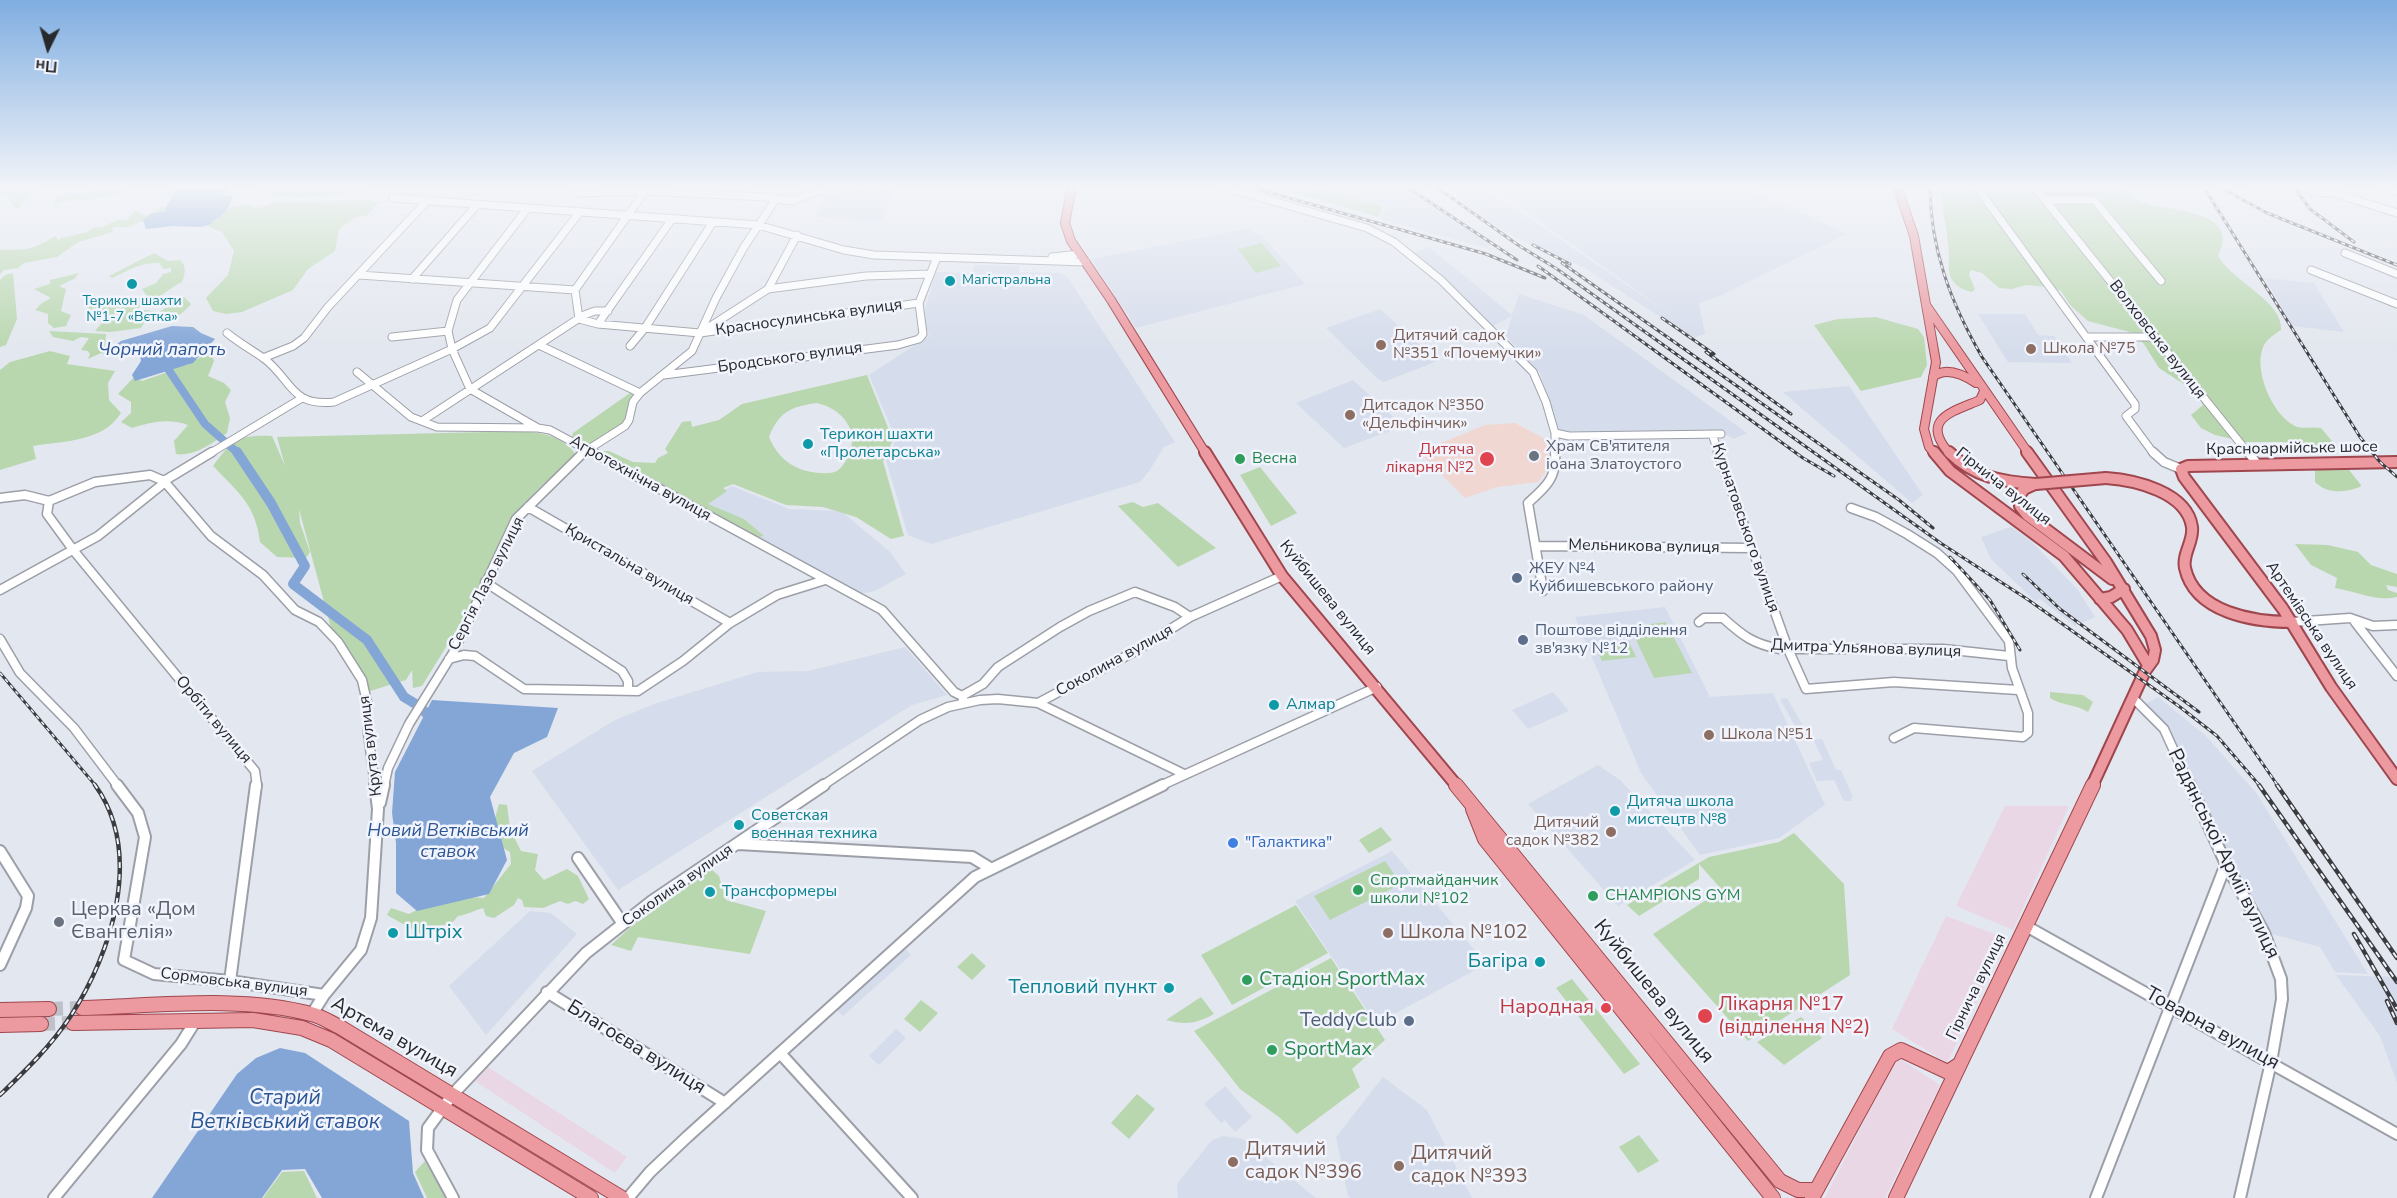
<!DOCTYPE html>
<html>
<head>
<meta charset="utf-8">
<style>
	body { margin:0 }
	#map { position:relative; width:2397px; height:1198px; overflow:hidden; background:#e3e7ef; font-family:"Nunito Sans",sans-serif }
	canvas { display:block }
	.north { position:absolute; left:18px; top:18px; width:60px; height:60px; -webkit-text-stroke:4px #f1f4fd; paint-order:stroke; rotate:185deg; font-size:16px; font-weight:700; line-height:24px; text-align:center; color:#28292c }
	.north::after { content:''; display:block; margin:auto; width:21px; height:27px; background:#28292c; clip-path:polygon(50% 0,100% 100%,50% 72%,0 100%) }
</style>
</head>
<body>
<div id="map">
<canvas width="2397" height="1198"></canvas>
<div class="north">Пн</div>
</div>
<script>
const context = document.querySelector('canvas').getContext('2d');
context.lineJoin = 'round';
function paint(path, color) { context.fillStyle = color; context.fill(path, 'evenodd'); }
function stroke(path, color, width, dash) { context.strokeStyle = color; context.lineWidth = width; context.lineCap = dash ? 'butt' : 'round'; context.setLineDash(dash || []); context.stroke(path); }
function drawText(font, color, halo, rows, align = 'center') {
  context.font = font + ' "Nunito Sans",sans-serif'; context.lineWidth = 5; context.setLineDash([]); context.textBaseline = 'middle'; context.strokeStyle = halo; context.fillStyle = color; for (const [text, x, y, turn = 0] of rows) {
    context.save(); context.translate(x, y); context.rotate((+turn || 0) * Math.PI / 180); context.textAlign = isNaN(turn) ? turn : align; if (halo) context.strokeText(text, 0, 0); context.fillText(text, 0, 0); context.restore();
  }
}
paint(new Path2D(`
	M2005,806H2069L2013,930L1956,906Z
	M1946,916L2008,939L1947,1063L1892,1029Z
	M1897,1057L1940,1085L1885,1198H1825Z
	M488,1067L627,1157L615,1173L549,1130L475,1081Z`), '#ead7e6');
paint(new Path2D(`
	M1308,186H1413L1493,244L1487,248L1380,219L1386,205Z
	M1444,186H1482L1674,317L1490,186H1742L1847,234L1715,298L1699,303L1705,334L1693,338L1583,267L1509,234L1479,215Z
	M2250,186H2308L2317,199L2254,191Z
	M845,188L893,189L882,221L817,218L825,196Z
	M1246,229L1262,235L1305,284L1136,328L1091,259Z
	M1429,247L1512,315L1519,294L1584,315L1747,433L1734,439L1723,433L1558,431L1540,373L1506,336L1512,316L1491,327L1412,254Z
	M974,265L1020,266L1019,272L1061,273L1068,278L1175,442L1164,447L1149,471L1140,482L931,544L908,535L886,460L896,439L869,375L929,336L923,316L936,272L972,273Z
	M2265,278L2314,283L2344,332L2292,326Z
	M1380,309L1437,361L1384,382L1377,378L1326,328Z
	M1978,314H2025L2038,335L2054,336L2072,363L2008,362Z
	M1353,380L1403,426L1344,448L1296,403Z
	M1849,386L1923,495L1912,503L1783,392Z
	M732,486L789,509L841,511L890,552L906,574L875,591L859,594L698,504Z
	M2011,527L2030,540L2077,589L2095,617L2075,626L2040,599L2035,601L1991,559L1981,537Z
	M1665,607L1710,697L1773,693L1825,805L1779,838L1700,855L1641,773L1575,617Z
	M905,647L947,695L912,705L618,890L532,771L615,720L657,703L758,672L808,671Z
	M1553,692L1569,711L1528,729L1512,710Z
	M2158,697L2206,736L2257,794L2368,974L2335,972L2320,947L2265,932L2162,723L2144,705Z
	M1787,698L1811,740L1822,739L1836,770H1841L1853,797L1850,798L1852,801H1844L1834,780L1817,781L1809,763L1823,760L1814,741L1804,742L1780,699Z
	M1598,765L1620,780L1695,860L1618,906L1528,804Z
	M1392,851L1486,964L1376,1024L1295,901Z
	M530,911L551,913L577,934L486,1035L449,986Z
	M906,949L911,955L843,1016L837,1010Z
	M2336,975L2397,977V1083L2380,1036Z
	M896,1029L906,1038L879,1065L869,1056Z
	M1383,1077L1427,1110L1472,1198H1351L1348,1196L1336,1137Z
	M1225,1086L1252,1117L1235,1132L1225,1120L1221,1123L1204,1104Z
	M1223,1136L1243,1139L1316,1198H1178L1177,1184L1212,1140Z`), '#d5dceb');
paint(new Path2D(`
	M1515,423L1545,439L1550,466L1538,482L1497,487L1465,498L1419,452L1485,425Z`), '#f1d7d2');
paint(new Path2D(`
	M0,186H37L17,209L11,203L7,194L0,193Z
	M257,186H417C399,188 379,187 361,190C326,196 293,201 258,191Z
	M1271,186H1308L1383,206L1379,217Z
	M1942,186H2121C2129,193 2136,200 2147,204C2165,209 2224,211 2223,239C2223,244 2220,251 2218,256C2233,282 2283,301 2281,330C2275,334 2267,339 2264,345C2252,368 2272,415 2295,426C2304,430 2312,426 2321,428L2332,441L2329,444L2315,450L2284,442H2245L2215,435L2201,428L2191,415L2203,405L2196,392L2159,368L2144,344L2133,333L2088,321L2071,306L2061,291L2047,287L2026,285L2012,289L1999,288L1982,273L1971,270L1969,275L1975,289L1972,292C1962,290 1954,285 1950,276C1948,270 1949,263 1949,257C1949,233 1940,207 1942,186Z
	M114,189L125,191L91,200H70L53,205L57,196Z
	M367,200L379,202L366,216L356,217L339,229L335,251L308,269L293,290L242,312L226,314L213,311L206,298L228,275L234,251L222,232L205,225L211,211L247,204L258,209L274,202Z
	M165,206L168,213L147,224L142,221L129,227H112L113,232L78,242L57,257L24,263L18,268L4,270L0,274V250C27,249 30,252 55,236L59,241L61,238L87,232L94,227H102L118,220H127L135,210L145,216Z
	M1262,243L1281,266L1256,273L1238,249Z
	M154,253L168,261L180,260C187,267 185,273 182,282C173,286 168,291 160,296C152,302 145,302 138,309L159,312L184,297L191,304C177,321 167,320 146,320L141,328L110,332L95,331L105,319L102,312L86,308L96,299L119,303L147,296L142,289L156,283L163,274L171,272V268L164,269L159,263C138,263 130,270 112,278L109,276Z
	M13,273L17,319L6,345L0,347V280L5,275Z
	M79,273L74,279L59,286L66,289L61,311L71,315L66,326L54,328L48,323V314L35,310L42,303L51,298L34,289L50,284V280Z
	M1876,317L1918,329L1924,337L1927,365L1921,377L1861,391L1814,325L1838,319Z
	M49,331L106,334L105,346L118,352L113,356L101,353L88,359L90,354L88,351L81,350L89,338L81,337L73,341L53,337Z
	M50,351L70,356L67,364L115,371L108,383L109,400L121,413C103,442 64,441 33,446L36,459L0,470V370L10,362Z
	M210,351L214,361L208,376L224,383L231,390L225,402L230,418L227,433C212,443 195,457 176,454L174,441L188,425C167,418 152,422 132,428L121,422L131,413V402L118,394L134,377L142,381L165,373L177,367L188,365Z
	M867,375L893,440L883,461L904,536L891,539L856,517L823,507L786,505L733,484L723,488L727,491L708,504L744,519L764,536L755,538L601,451H609L633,462L655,463L658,458L668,453L665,449L682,422L691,421L692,427L719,420L742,404ZM816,403C839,407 859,428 850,452C848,458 843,467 837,471C831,474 824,473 819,473C795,471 778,459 769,437C779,412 790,407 816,403Z
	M630,393H637L630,404L624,423L590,446L572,437L573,433Z
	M487,432C518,432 556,426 576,455L537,490L510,519L472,605L422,686L413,688L412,670L406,680L370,691L348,650L331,628L299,509L300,523L310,552L306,558L277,557L260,542C256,505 237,491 213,466C233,439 239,435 272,436L285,466L277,437Z
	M2340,466L2349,470L2361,485L2360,487C2344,493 2327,494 2315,482V469Z
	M1260,467L1297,513L1271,526L1240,475Z
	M1133,502L1143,507L1158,503L1216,548L1178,567L1118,506Z
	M2295,544L2328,545L2358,552L2371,565L2397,574V587L2386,585L2388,590L2397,593V597C2375,602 2356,591 2335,588L2337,578L2311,565Z
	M1666,622L1692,673L1654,678L1630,627Z
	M1629,642L1636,657L1602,661L1595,646Z
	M2050,692L2083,695L2093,702L2088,712C2076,704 2062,706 2050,698Z
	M499,804L507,805L510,829L521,851L538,854L535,870L544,880L567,869L578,876L589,899L583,904L575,901L568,904L560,901L543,908L524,907L522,900L518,898L514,905L494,918L486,916L483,908C474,910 468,915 458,916L451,924L438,926L424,936L387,915L391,908L409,914C433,901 457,896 484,898L511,864L510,852L497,844L492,829Z
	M1381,827L1392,840L1369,853L1359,840Z
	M1794,833L1844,884L1850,975L1748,1041L1653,934L1722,890L1699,864V879L1639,916L1627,905L1709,857L1779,842Z
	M1385,861L1401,884L1330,920L1314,896Z
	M711,869L719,876L726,900L766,911L750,954L638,937L631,951L611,945L632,926Z
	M1296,905L1328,953L1232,1005L1201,955Z
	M972,953L986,966L972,980L957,967Z
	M1331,958L1385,1040L1352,1069L1360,1087L1297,1134L1279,1117L1240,1089L1194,1031Z
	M1572,979L1640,1064L1624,1074L1556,988Z
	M1201,997L1214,1014C1196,1024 1185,1025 1166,1020Z
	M921,1000L938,1013L920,1032L904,1019Z
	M1801,1017L1822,1038L1784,1065L1757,1042Z
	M1137,1094L1155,1109L1129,1139L1111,1123Z
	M1639,1135L1659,1161L1638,1173L1619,1147Z
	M425,1161L446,1198H427L415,1172Z
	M304,1171L317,1198H263L282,1172Z`), '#b9d7af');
paint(new Path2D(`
	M176,186H233L223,195L233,196C229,209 224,216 212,221L211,224L201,227L173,226L146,229L143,220L153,213L165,212C166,202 176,197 176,186Z
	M172,326L193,327L201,333L215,339L193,363L135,381L132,375L141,361L140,354L120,348L116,345L121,341Z
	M432,700L558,708L547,737L514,753L490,797L507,860L489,894L417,911L396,893V843L392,813L395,772Z
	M280,1048L305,1053L409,1121L413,1173L424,1198H322L305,1169L282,1170L262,1198H152L237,1074L256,1058Z`), '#84a6d7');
stroke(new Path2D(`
	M162,360L205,424L239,454`), '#84a6d7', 8);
stroke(new Path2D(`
	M237,452L271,503L305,566L293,584L367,640L404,697L419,706L434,721`), '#84a6d7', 10);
stroke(new Path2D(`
	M49,1009L82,1008
	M41,1024L73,1023`), '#bec1c8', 14, [14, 7]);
const minorFar2 = new Path2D(`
	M1220,186L1367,228L1394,242L1441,280L1533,372L1546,402L1555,433V454
	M1976,186L2135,404V409L2126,416L2154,454
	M2034,186L2249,454
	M2382,186L2397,191
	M577,193L645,191L765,197L792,201L832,186
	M2320,193L2330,192L2397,213
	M393,198L758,225L844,250L874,255L1086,262
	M2046,200H2094L2161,281
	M527,209L457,300L448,331L452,349L470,389L538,428L550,430L595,454
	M2345,253L2397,274
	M1052,257L1080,254
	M2311,270L2397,304
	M359,275L575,290L579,319L598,324L700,333L919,303
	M412,279L476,206
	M768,289L797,235
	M575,290L645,191
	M598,324L672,219
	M703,331L768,289L866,276L930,274
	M227,333C238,342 250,349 262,357C292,378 289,407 334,402L452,349L490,328L579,213
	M392,337L448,331
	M2087,337H2153
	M539,345L640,393
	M630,346L645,328L713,222
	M263,358L293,346L304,338L328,307L426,202
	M357,372L411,417L437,427L538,428
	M664,375L898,345L919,339L923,334L919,303L937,257
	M422,421L584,315L595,311H608
	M1555,433L1569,436L1721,434
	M1712,434L1719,454
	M209,454L302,398
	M581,454L625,426L629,420L633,402L640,393L692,351L716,298L744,247L776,199`);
const minorFar1 = new Path2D(`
	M592,452L882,610L954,692L962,696L964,703
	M1718,452L1788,649L1806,689L1894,682L2018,690
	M2153,452L2164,462L2181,469
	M2248,452L2258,465
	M164,481L212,452
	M0,498L25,495L49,501L95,482L150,475L164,481L211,536L263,575L295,610L319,622L338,642L362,680L367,702L368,733L375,786
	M49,501L47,514L74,551L255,771L257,786
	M528,507L730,623
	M1851,508L1876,517L1907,534L1937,553L1957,571L2009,641L2012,668L2028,713V733L2023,737L1914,728L1894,738
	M1537,546L1752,548
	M485,582L622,671L628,681V690
	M0,590L98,536L164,483
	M1543,591L1528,503C1546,487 1557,478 1555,452
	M1699,622L1704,618H1723C1743,636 1753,644 1780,649H1943L2009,656
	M2292,622L2350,618L2373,626L2397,625
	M2355,622L2397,676
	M0,639L20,673L74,728L118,786
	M449,659L464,655L475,656L524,689L638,691L683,661L730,623L777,595L825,580
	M962,696L983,684L998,667L1060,627L1089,611L1135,592L1175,607L1190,617
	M2134,699L2164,729L2190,786
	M1038,703L1132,653L1190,617L1282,576
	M384,786L388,768L409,724L453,653L516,519L584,452
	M822,786L920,720L948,707L980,700L998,699L1038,703L1184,774
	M1160,786L1377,687`);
const minor = new Path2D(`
	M117,785L138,813L145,837L124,960L154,974L230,981L324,995
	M2190,785L2226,864L2264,933L2281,979L2282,999L2271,1062L2240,1198
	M380,803L384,785
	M738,844L972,857L990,868
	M0,851L28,896L26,908L0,965
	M578,858L623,924
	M2026,926L2397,1134
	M230,981L256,785
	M547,992L725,1103
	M312,1014L324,995L361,950L371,918L378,809L375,785
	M780,1053L912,1198
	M54,1198L181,1044L196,1020
	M453,1198L427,1150L428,1128L453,1094L586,953L652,901L824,785
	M628,1198L650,1172L687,1137L975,877L1163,785
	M2096,1198L2226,864`);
const majorFar2 = new Path2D(`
	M1072,186L1065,223L1071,241L1111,300L1206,454
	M1897,186L1914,236L1936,362L1924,429L1929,447L1935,454
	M1926,305L2029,454
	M1933,377C1946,366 1964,375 1976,383
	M1950,454C1919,419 1952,412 1980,400L1984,391`);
const majorFar1 = new Path2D(`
	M1205,452L1282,576L1457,786
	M1934,452L1950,471L2064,556L2127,630L2148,665
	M1949,452C1974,477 2002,482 2036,484
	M2027,452L2106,562L2151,636L2155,650L2153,660L2145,671L2092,786
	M2397,462L2188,466L2181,469L2184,477L2283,609L2331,687L2397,779
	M2106,478C2135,480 2187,492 2192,527C2194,541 2182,554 2185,568C2195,613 2254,622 2292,622
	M2035,484L2024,489L2019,496L2020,506L2027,515L2112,579
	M2100,599L2111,597L2124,589`);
const major = new Path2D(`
	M1456,785L1780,1181L1798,1190H1816
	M1473,809L1485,839L1773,1198
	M82,1008C155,1006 240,995 311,1014C321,1016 331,1023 340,1027L622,1198
	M0,1010L49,1009
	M73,1023L253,1020L302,1028L331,1040L591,1198
	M0,1025L41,1024
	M1812,1198L1890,1056L1901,1050L1948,1072L1960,1064
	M1896,1198L2093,785`);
stroke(minorFar2, '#9c9fa7', 9);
stroke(minorFar1, '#9c9fa7', 11);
stroke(minor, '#9c9fa7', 14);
stroke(majorFar2, '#a0464e', 10);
stroke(majorFar1, '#a0464e', 14);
stroke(major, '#a0464e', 16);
stroke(minorFar2, '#fff', 7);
stroke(minorFar1, '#fff', 8);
stroke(minor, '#fff', 10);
stroke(majorFar2, '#ec9aa0', 8);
stroke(majorFar1, '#ec9aa0', 10);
stroke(major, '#ec9aa0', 14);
const railFar1 = new Path2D(`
	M1247,186L1486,254L1545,278
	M1435,186L1518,245L1557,269L1942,544L2027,599L2180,707L2217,736L2260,786
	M1930,186C1930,249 1951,303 1982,357L2278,786
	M2203,186L2360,437L2380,462L2397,477
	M2218,186L2267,213L2397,265
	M2293,186L2310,209L2354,242
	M1410,189L1517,260
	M1533,245L1570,264
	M1562,263L1899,500L1933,528
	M1538,266L1803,458L1834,476
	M1662,318L1714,354
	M1706,352L1791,414
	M1950,557L1990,600L2020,650
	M2023,574L2060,609L2199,712
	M0,673L96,786`);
const rail = new Path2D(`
	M2259,785L2397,982
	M2277,785L2397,958
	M2354,934L2397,1009
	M2387,1001L2397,1023
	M0,1095C25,1071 51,1046 70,1017C112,953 144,853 95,785`);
stroke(railFar1, '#3b3c40', 3);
stroke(rail, '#3b3c40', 4.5);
stroke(railFar1, '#f1f4fd', 1.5, [4]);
stroke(rail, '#f1f4fd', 2, [6]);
const majorBridge = new Path2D(`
	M2036,484L2106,478`);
stroke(majorBridge, '#a0464e', 14, []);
stroke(majorBridge, '#ec9aa0', 10);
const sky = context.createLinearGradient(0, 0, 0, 353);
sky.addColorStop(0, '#80aee1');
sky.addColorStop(0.53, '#f2f4f8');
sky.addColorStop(1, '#f2f4f800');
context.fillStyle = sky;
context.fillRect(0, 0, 2397, 353);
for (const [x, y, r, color] of [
	[950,281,6,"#0f9aa8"],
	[132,284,6,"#0f9aa8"],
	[1381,345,6,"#8d6e63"],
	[2031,349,6,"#8d6e63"],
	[1350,415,6,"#8d6e63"],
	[808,444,6,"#0f9aa8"],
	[1534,456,6,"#6b7280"],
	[1240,459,6,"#2e9e5b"],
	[1487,459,8,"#e0444e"],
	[1517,578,6,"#5c6f8a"],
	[1523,640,6,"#5c6f8a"],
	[1274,705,6,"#0f9aa8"],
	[1709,735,6,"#8d6e63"],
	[1615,811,6,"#0f9aa8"],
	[739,825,6,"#0f9aa8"],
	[1611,832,6,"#8d6e63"],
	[1233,843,6,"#3f7fe0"],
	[1358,890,6,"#2e9e5b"],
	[710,892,6,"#0f9aa8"],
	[1593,896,6,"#2e9e5b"],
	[59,922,6,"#6b7280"],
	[393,933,6,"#0f9aa8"],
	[1388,933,6,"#8d6e63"],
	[1540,962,6,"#0f9aa8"],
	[1247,980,6,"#2e9e5b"],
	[1169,988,6,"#0f9aa8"],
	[1606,1008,6,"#e0444e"],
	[1705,1016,8,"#e0444e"],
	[1409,1021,6,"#5c6f8a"],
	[1272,1050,6,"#2e9e5b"],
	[1233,1162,6,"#8d6e63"],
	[1399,1166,6,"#8d6e63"]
]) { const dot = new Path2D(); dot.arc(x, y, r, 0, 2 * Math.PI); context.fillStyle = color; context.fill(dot); stroke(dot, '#f1f4fd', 2); }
drawText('14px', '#0d838f', '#f1f4fd', [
	["Магістральна",962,281],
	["Терикон шахти",132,302,"center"],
	["№1-7 «Вєтка»",132,318,"center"]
], 'left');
drawText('16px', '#28292c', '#f1f4fd', [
	["Красносулинська вулиця",809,318,-8],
	["Волховська вулиця",2157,340,52],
	["Бродського вулиця",790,358,-8],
	["Красноармійське шосе",2292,449,-1],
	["Агротехнічна вулиця",640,479,29],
	["Гірнича вулиця",2003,487,38],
	["Курнатовського вулиця",1745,528,71],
	["Мельникова вулиця",1644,547,1],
	["Кристальна вулиця",629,565,30],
	["Сергія Лазо вулиця",487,584,-63],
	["Куйбишева вулиця",1327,598,51],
	["Артемівська вулиця",2311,626,56],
	["Дмитра Ульянова вулиця",1866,649,2],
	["Соколина вулиця",1115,661,-29],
	["Орбіти вулиця",213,720,50],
	["Крута вулиця",371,746,-97],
	["Соколина вулиця",678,886,-35],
	["Сормовська вулиця",234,983,7],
	["Гірнича вулиця",1977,987,-64]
]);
drawText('16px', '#785e54', '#f1f4fd', [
	["Дитячий садок",1393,336],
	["№351 «Почемучки»",1393,354],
	["Школа №75",2043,349],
	["Дитсадок №350",1362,406],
	["«Дельфінчик»",1362,424],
	["Школа №51",1721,735],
	["Дитячий",1599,823,"right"],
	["садок №382",1599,841,"right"]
], 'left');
drawText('16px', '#0d838f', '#f1f4fd', [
	["Терикон шахти",820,435],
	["«Пролетарська»",820,453],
	["Алмар",1286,705],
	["Дитяча школа",1627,802],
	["мистецтв №8",1627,820],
	["Советская",751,816],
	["военная техника",751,834],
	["Трансформеры",722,892]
], 'left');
drawText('16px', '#5b616d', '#f1f4fd', [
	["Храм Св'ятителя",1546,447],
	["іоана Златоустого",1546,465]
], 'left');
drawText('16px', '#be3a42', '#f1f4fd', [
	["Дитяча",1474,450],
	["лікарня №2",1474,468]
], 'right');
drawText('16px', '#27864d', '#f1f4fd', [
	["Весна",1252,459],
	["Спортмайданчик",1370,881],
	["школи №102",1370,899],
	["CHAMPIONS GYM",1605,896]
], 'left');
drawText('16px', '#4e5e75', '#f1f4fd', [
	["ЖЕУ №4",1529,569],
	["Куйбишевського району",1529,587],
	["Поштове відділення",1535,631],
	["зв'язку №12",1535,649]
], 'left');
drawText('16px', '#366cbe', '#f1f4fd', [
	["\"Галактика\"",1245,843]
], 'left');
drawText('italic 18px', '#2b5593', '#f1f4fd', [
	["Чорний лапоть",162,351],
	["Новий Ветківський",448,832],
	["ставок",448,853]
]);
drawText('20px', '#28292c', '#f1f4fd', [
	["Радянської Армії вулиця",2223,854,64],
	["Куйбишева вулиця",1653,992,51],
	["Товарна вулиця",2212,1029,29],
	["Артема вулиця",394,1038,30],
	["Благоєва вулиця",636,1048,32]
]);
drawText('20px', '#5b616d', '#f1f4fd', [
	["Церква «Дом",71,910],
	["Євангелія»",71,933]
], 'left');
drawText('20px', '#0d838f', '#f1f4fd', [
	["Штріх",405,933,"left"],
	["Багіра",1528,962],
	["Тепловий пункт",1157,988]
], 'right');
drawText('20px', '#785e54', '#f1f4fd', [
	["Школа №102",1400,933],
	["Дитячий",1245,1150],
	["садок №396",1245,1173],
	["Дитячий",1411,1154],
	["садок №393",1411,1177]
], 'left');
drawText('20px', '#27864d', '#f1f4fd', [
	["Стадіон SportMax",1259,980],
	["SportMax",1284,1050]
], 'left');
drawText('20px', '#be3a42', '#f1f4fd', [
	["Лікарня №17",1718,1005],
	["(відділення №2)",1718,1028],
	["Народная",1594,1008,"right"]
], 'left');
drawText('20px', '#4e5e75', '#f1f4fd', [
	["TeddyClub",1397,1021]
], 'right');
drawText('italic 21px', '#2b5593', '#f1f4fd', [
	["Старий",285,1099],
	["Ветківський ставок",285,1123]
]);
</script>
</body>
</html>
